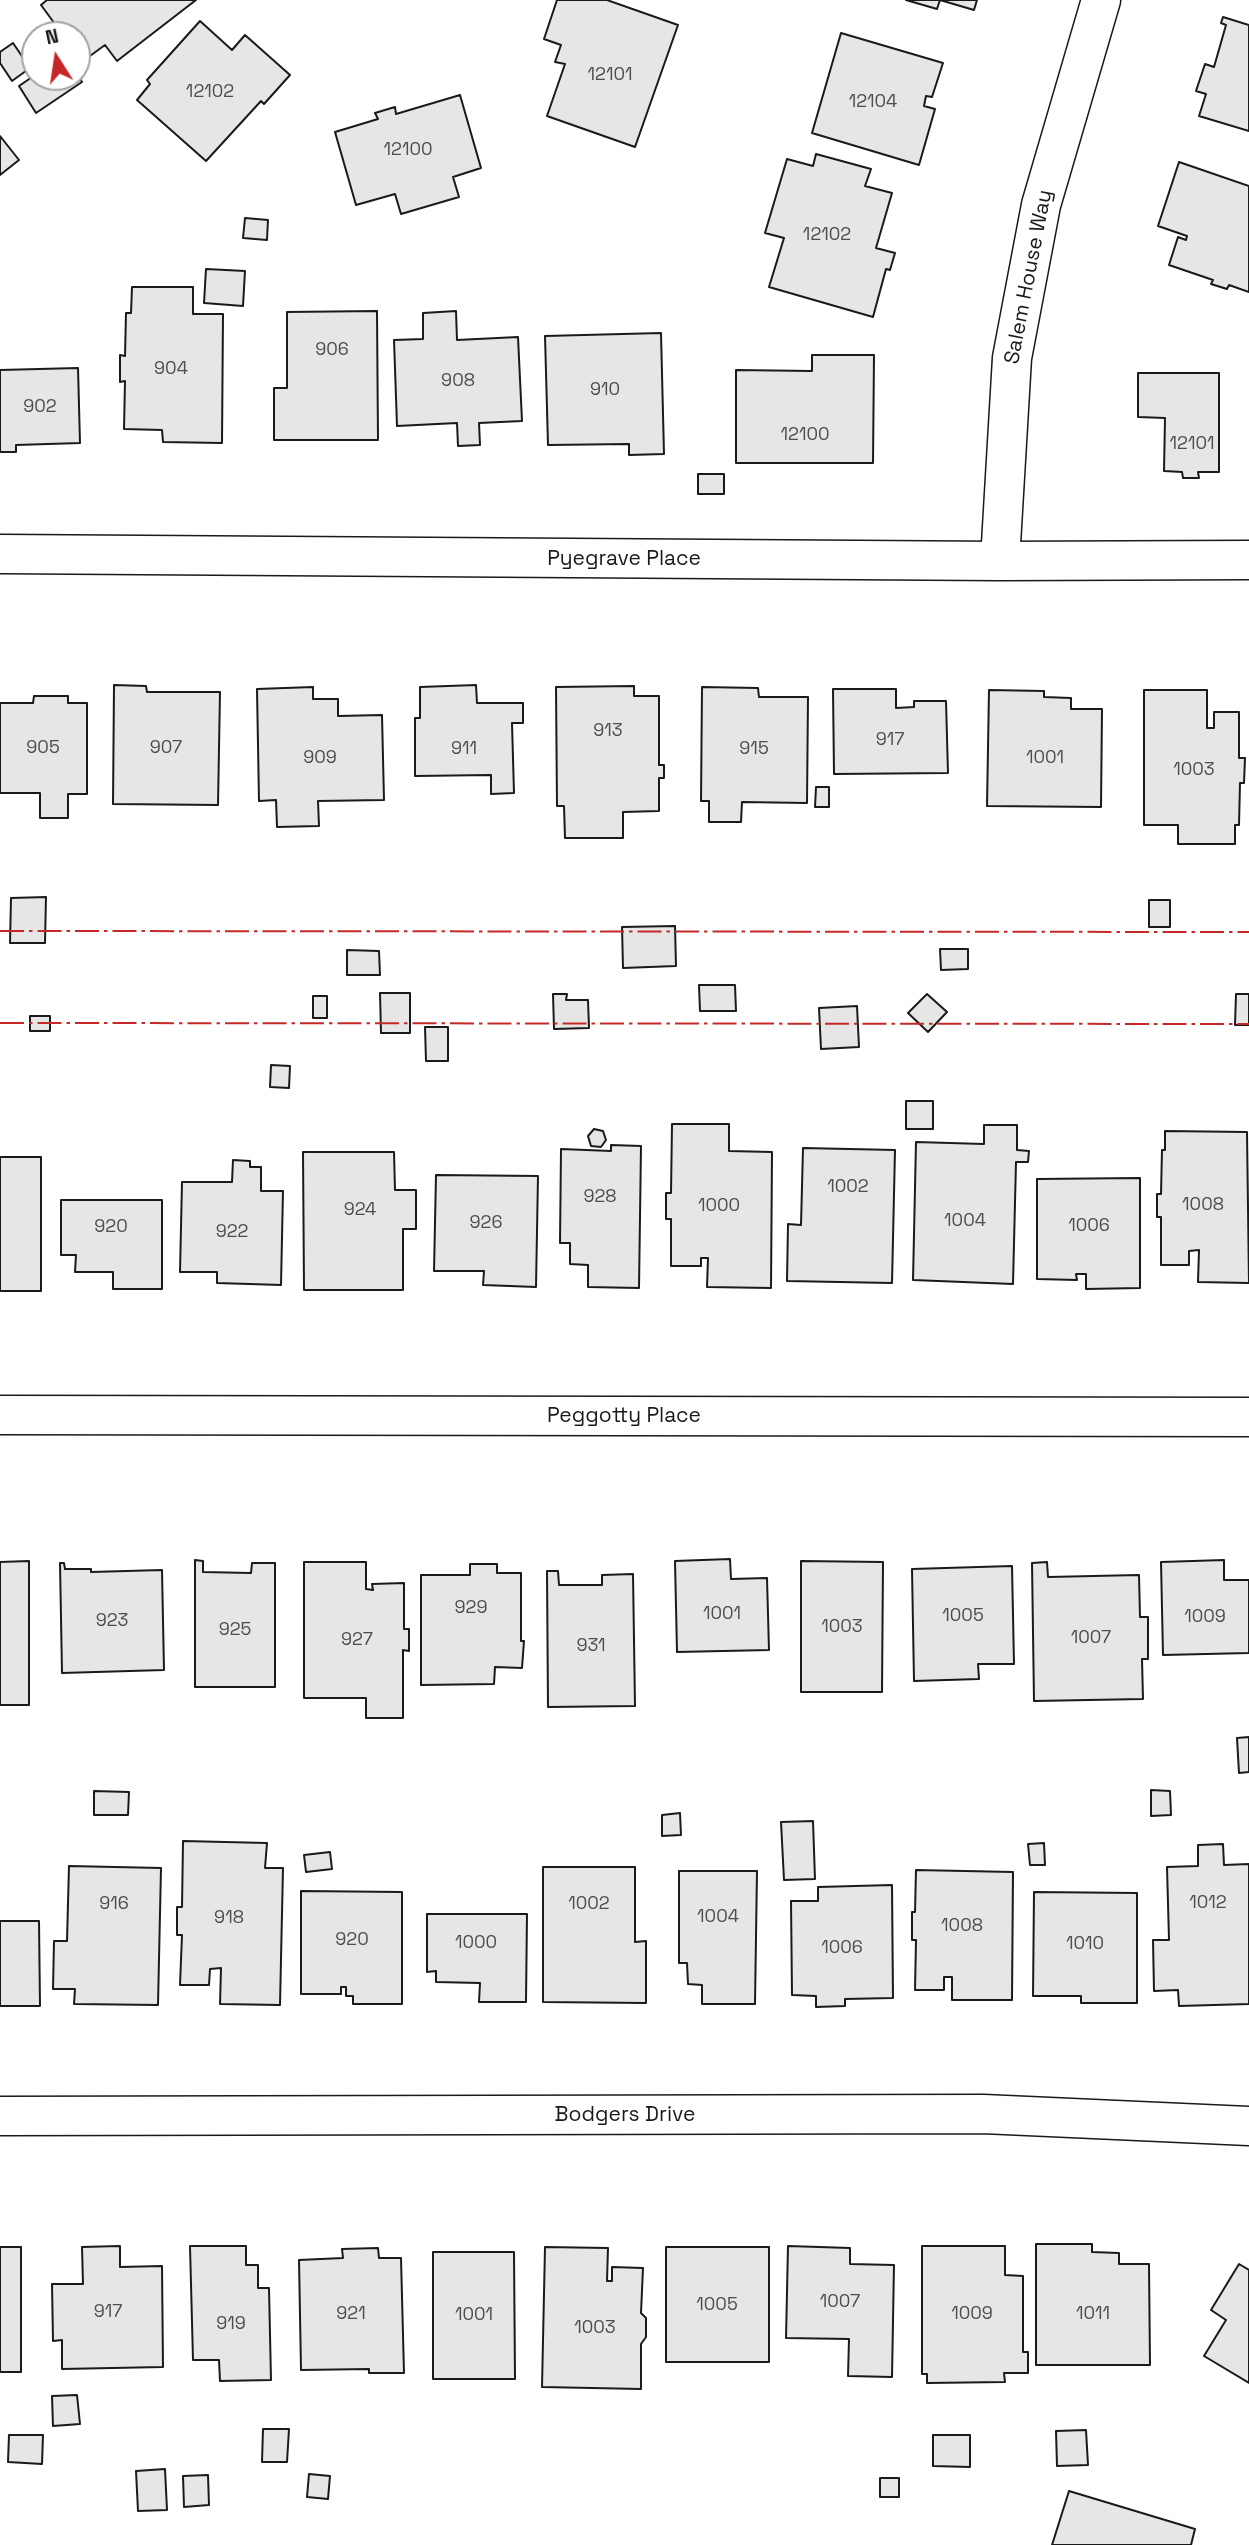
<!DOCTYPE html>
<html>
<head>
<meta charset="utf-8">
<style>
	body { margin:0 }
	#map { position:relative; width:1249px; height:2545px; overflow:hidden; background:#fff; font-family:"Space Grotesk",sans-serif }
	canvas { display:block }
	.north { position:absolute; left:21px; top:21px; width:70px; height:70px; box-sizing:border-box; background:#fff; border:2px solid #a3a3a3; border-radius:50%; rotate:348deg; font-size:19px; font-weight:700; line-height:28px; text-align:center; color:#1a1a1a }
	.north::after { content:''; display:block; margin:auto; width:24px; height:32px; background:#c62828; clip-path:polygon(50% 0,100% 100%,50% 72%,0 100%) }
</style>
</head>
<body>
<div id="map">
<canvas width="1249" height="2545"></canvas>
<div class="north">N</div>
</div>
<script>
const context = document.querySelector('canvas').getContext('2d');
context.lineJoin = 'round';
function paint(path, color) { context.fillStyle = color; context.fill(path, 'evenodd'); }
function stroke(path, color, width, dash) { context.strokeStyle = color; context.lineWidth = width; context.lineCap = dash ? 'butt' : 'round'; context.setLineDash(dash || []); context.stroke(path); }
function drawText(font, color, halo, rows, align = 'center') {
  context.font = font + ' "Space Grotesk",sans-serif'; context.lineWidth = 5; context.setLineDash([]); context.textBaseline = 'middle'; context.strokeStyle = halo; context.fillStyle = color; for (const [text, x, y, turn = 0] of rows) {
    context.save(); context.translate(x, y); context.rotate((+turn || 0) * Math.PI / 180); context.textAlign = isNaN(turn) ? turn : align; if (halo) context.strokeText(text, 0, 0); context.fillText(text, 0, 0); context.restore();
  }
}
const building = new Path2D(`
	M47,0H196L117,61L105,45L83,61L77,53V35H63L41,5Z
	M557,0H607L678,25L635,147L547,116L565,64L555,62L561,45L544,39Z
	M906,0H940L937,9Z
	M940,0H977L974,10Z
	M1223,17L1249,25V131L1199,116L1206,94L1196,91L1205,64L1214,67L1226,25L1221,23Z
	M200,21L232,50L245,35L290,75L264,104L261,101L206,161L137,100L150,84L147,80Z
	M841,33L943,63L932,97L926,96L924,106L935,109L919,165L812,133Z
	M13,43L30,68L12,81L0,63V52Z
	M77,74L82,82L36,113L19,86L35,75L77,77Z
	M460,95L481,168L453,177L459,197L401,214L395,194L356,205L335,132L378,119L375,113L395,107L396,114Z
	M0,136L19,160L0,175Z
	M816,154L871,169L865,186L892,193L876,248L895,253L890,270L886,269L873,317L769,287L784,238L765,233L787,159L813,166Z
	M1179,162L1249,186V292L1229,285L1227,289L1211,284L1213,280L1169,265L1178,237L1186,240L1187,236L1158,226Z
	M245,218L268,220L267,240L243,238Z
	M206,269L245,271L243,306L204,303Z
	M132,287H193V314H223L222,443L163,442L162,430L124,429L125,381L120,382V355L125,356L126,313H131Z
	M377,311L378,440H274V388H287V312Z
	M456,311L457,340L518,337L522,421L479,423L480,445L458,446L457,423L397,426L394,340L423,339V313Z
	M661,333L664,454L629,455V444L548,445L545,336Z
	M812,355H874L873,463H736V370L812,371Z
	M78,368L80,443L16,445V452H0V370Z
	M1138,373H1219V472H1198L1199,478H1183L1182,472L1164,471L1165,418L1138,417Z
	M698,474H724V494H698Z
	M114,685L146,686L147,692H220L218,805L113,804Z
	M476,685L477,703H523V723H512L514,793L491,794V775L415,776V718H420V687Z
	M634,686V696H659V765H664V778H659V811L623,812V838H565L564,806H557L556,687Z
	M313,687V699H338V716L382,715L384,800L318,801L319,826L277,827L276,800L259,801L257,689Z
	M702,687L758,688L759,697H808L807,803L742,802L741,822H709V801H701Z
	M833,689H896V708L914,707V701H946L948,773L834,774Z
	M989,690L1044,691V697L1071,698V709H1102L1101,807L987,806Z
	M1144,690H1207V728H1214V712H1239V758H1245L1244,783H1240L1239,825H1235V844H1178V825H1144Z
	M34,696H68V703H87V794H68V818H40V793H0V703H33Z
	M816,787H829V807H815Z
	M46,897L45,943H10L11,898Z
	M1149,900H1170V927H1149Z
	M675,926L676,966L623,968L622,927Z
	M940,949H968V969L941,970Z
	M347,950L379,951L380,975H347Z
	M699,985H735L736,1011H700Z
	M380,993H410V1033H381Z
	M553,994H567L566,1000H588L589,1028L554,1029Z
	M927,994L947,1012L928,1032L908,1013Z
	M1236,994H1249V1025H1235Z
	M313,996H327V1018H313Z
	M857,1006L859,1047L821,1049L819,1008Z
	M30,1016H50V1031H30Z
	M425,1027H448V1061H426Z
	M271,1065L290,1066L289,1088L270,1087Z
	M906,1101H933V1129H906Z
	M672,1124H729V1151L772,1152L771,1288L707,1287L708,1258H701V1266H671V1219H666V1193H671Z
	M984,1125H1017V1150L1029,1151L1028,1162H1016L1013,1284L913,1280L916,1142L984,1144Z
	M594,1129L603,1131L606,1140L601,1147L591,1146L588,1136Z
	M1165,1131L1247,1132L1249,1283L1198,1282L1199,1250L1189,1251V1265H1161V1217H1157V1194H1161L1162,1150H1165Z
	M611,1145L641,1146L639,1288L588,1287V1265L570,1264V1243H560L561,1149L611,1151Z
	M803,1148L895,1150L892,1283L787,1281L788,1224L801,1225Z
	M303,1152H394L395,1190H416V1229H403V1290H304Z
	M0,1157H41V1291H0Z
	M233,1160L250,1161V1167H261V1191H283L281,1285L217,1283V1272H180L182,1182H232Z
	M436,1175L538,1176L536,1287L483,1285L484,1271H434Z
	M1140,1178V1288L1086,1289V1274H1076L1077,1280L1037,1279V1179Z
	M61,1200H162V1289H113V1272H75L76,1255H61Z
	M730,1559L731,1579L767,1578L769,1650L677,1652L675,1561Z
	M195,1560L203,1561V1572L251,1573L252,1563H275V1687H195Z
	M1224,1560V1580H1249V1653L1163,1655L1161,1562Z
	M29,1561V1705H0V1562Z
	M801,1561L883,1562L882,1692H801Z
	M304,1562H366V1589L373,1590L372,1584L404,1583V1629H409V1651L403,1650V1718H366V1698H304Z
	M1047,1562L1048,1577L1139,1575L1140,1617H1148V1659H1142L1143,1699L1034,1701L1032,1563Z
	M60,1563H64L65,1569H91V1572L162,1570L164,1670L62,1673Z
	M470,1564H497V1573H521V1641H524L522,1668L495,1667L494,1684L421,1685V1575H470Z
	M1012,1566L1014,1664H978L979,1679L914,1681L912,1569Z
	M547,1571H558L559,1585H602V1575L633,1574L635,1706L548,1707Z
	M1249,1737V1772L1239,1773L1237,1738Z
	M1151,1790L1170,1791L1171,1815L1151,1816Z
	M94,1791L129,1792L128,1815H94Z
	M680,1813L681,1835L662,1836V1815Z
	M813,1821L815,1879L784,1880L781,1822Z
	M183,1841L267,1843L265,1868H283L280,2005L220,2004L221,1968L210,1969L209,1985H180L182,1935H177V1907H182Z
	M1044,1843L1045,1865H1030L1028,1844Z
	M1223,1844L1224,1865L1249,1864V2004L1179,2006L1178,1990L1154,1991L1153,1940H1169L1167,1867L1198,1866V1845Z
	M330,1852L332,1869L306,1872L304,1855Z
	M69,1866L161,1868L158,2005L74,2004L75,1989H53L54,1941H67Z
	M543,1867H635V1942L646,1941V2003L543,2002Z
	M916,1870L1013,1872L1012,2000H952V1977H944V1990H915L916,1940H912V1912H915Z
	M679,1871H757L755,2004H702V1985L688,1984L687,1963H679Z
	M892,1885L893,1998L845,1999V2006L816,2007V1996L792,1995L791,1901H818V1887Z
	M301,1891L402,1892V2004H353V1996H346V1987H341V1994H301Z
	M1034,1892L1137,1893V2003H1081V1996H1033Z
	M427,1914H527L526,2002H479L480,1983L436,1982V1971L427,1972Z
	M0,1921H39L40,2006H0Z
	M1036,2244H1092V2252L1119,2253V2264H1149L1150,2365H1036Z
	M120,2246V2267L162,2266L163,2367L62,2369V2340L53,2341L52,2284H83L82,2247Z
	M190,2246H246V2265H258V2288H269L271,2380L220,2381L219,2360H193Z
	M788,2246L850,2248V2264L894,2265L892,2377L848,2376L849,2339L786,2338Z
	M922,2246H1005V2275L1023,2276V2352H1028V2373H1004L1005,2382L927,2383V2374H922Z
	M0,2247H21V2372H0Z
	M545,2247L608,2248L607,2281H612V2267L643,2268L641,2313L646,2318V2337L641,2344V2389L542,2387Z
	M666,2247H769V2362H666Z
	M378,2248L379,2258H401L404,2373H369V2369L301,2370L299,2260L343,2258L342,2249Z
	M433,2252H514L515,2379H433Z
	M1239,2264L1249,2270V2383L1204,2356L1226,2320L1211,2310Z
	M77,2395L80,2424L53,2426L52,2396Z
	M263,2429H289L287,2462H262Z
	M1086,2430L1088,2465L1057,2466L1056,2431Z
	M9,2435H43L42,2464L8,2462Z
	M933,2435H970V2467L933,2466Z
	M165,2469L167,2510L138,2511L136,2471Z
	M309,2474L330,2476L328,2499L307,2497Z
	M208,2475L209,2505L184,2507L183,2476Z
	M880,2478H899V2497H880Z
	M1069,2491L1195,2529L1191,2545H1052Z`);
paint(building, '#e6e6e6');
stroke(building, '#1a1a1a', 2);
const street = new Path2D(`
	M0,554L1000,561L1249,560
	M1000,561L1012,358L1041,205L1101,0
	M0,1415L1249,1417
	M0,2116L983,2114L1249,2126`);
stroke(street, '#1a1a1a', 41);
stroke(street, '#fff', 38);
stroke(new Path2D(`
	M0,931L1249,932
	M0,1023L1249,1024`), '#c62828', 2, [24, 5, 3.5, 5]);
drawText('18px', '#4d4d4d', null, [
	["12101",610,75],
	["12102",210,92],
	["12104",873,102],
	["12100",408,150],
	["12102",827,235],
	["906",332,350],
	["904",171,369],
	["908",458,381],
	["910",605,390],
	["902",40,407],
	["12100",805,435],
	["12101",1192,444],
	["913",608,731],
	["917",890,740],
	["905",43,748],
	["907",166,748],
	["911",464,749],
	["915",754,749],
	["909",320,758],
	["1001",1045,758],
	["1003",1194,770],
	["1002",848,1187],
	["928",600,1197],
	["1008",1203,1205],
	["1000",719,1206],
	["924",360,1210],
	["1004",965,1221],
	["926",486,1223],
	["1006",1089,1226],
	["920",111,1227],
	["922",232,1232],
	["929",471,1608],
	["1001",722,1614],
	["1005",963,1616],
	["1009",1205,1617],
	["923",112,1621],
	["1003",842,1627],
	["925",235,1630],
	["1007",1091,1638],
	["927",357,1640],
	["931",591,1646],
	["1012",1208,1903],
	["916",114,1904],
	["1002",589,1904],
	["1004",718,1917],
	["918",229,1918],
	["1008",962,1926],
	["920",352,1940],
	["1000",476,1943],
	["1010",1085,1944],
	["1006",842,1948],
	["1007",840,2302],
	["1005",717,2305],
	["917",108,2312],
	["921",351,2314],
	["1009",972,2314],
	["1011",1093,2314],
	["1001",474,2315],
	["919",231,2324],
	["1003",595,2328]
]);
drawText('21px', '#1a1a1a', '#fff', [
	["Salem House Way",1029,277,-79],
	["Pyegrave Place",624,559],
	["Peggotty Place",624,1416],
	["Bodgers Drive",625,2115]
]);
</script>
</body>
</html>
